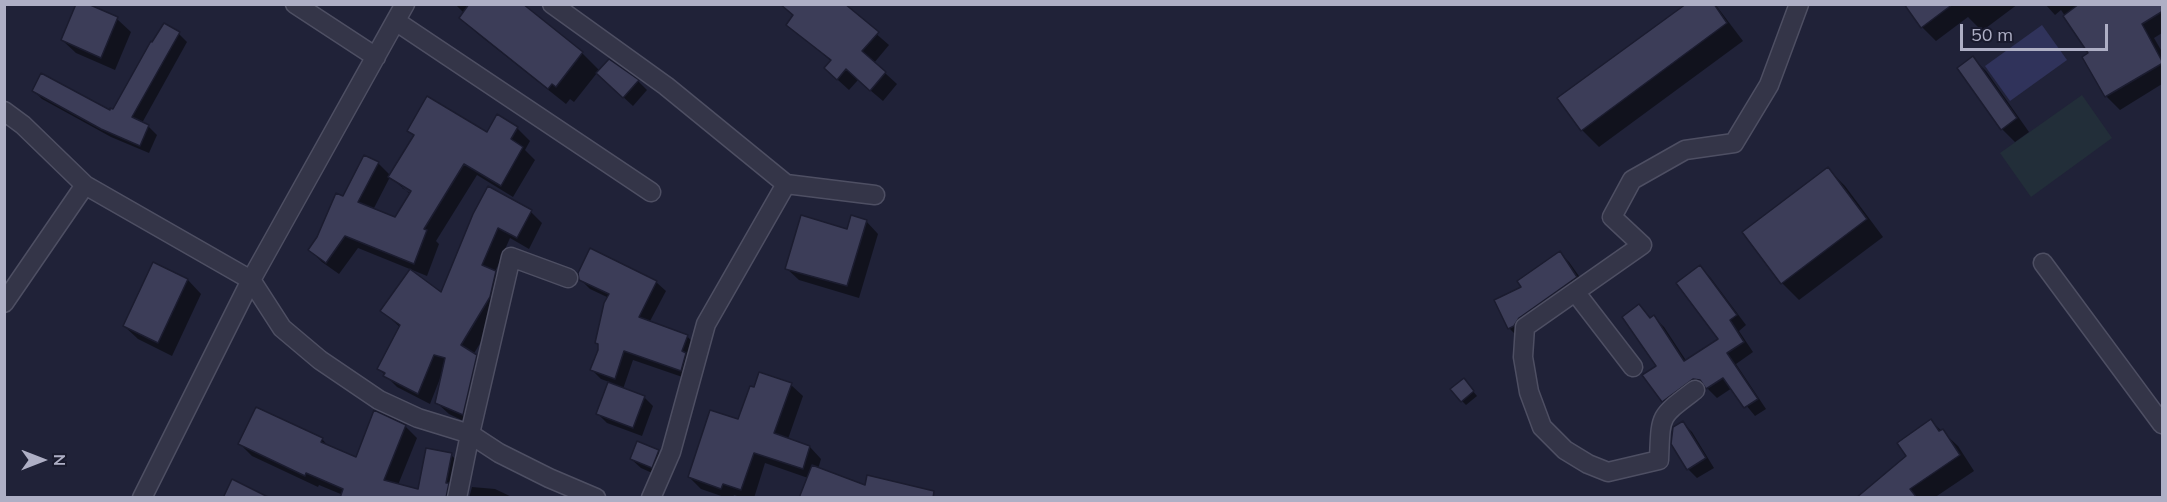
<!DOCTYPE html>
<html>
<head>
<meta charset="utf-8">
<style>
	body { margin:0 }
	#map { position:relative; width:2167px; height:502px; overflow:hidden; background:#202238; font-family:Mulish,sans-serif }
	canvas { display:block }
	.frame { position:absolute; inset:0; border:6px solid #aeafc5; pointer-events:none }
	.north { position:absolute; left:12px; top:430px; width:60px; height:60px; -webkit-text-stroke:4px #191a2d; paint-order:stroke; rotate:90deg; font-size:16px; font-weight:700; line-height:24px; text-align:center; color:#aeafc5 }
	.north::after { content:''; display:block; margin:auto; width:21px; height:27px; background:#aeafc5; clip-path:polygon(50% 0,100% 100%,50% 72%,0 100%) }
	.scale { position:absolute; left:1960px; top:24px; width:148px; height:27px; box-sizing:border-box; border:3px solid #aeafc5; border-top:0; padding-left:8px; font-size:18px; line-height:21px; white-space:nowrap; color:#aeafc5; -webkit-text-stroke:4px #191a2d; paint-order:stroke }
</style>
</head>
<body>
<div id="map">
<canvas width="2167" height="502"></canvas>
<div class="frame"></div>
<div class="north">N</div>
<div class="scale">50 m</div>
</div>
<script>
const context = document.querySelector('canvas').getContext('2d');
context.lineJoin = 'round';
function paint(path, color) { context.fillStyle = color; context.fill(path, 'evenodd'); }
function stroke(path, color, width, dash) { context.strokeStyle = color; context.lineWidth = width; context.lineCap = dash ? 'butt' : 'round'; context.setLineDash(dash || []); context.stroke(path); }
paint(new Path2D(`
	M2082,95L2112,138L2031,197L2000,153Z`), '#222e39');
paint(new Path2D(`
	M2042,25L2067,60L2010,101L1985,66Z`), '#30335b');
paint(new Path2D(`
	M84,4L117,19L131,32L115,70L76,53L62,40Z
	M455,4H520L582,53L600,71L638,81L647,90L633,106L597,73L574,102L570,99L566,104L478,34L461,18L464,13Z
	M842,4L889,45L874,63L897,84L883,101L858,80L849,90L838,80L826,68L832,62L788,24L794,17L783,5Z
	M1688,4H1715L1743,41L1599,147L1582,130Z
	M1906,4H2018L1982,31L1968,17L1936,41L1922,27Z
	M2045,4H2162V33L2154,38L2161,50L2162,49V84L2120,110L2106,96L2090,53L2061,10L2055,15Z
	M179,34L187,42L142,123L148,126L157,135L149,153L111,137L42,99L33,90L110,112L114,111Z
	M1973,58L1986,71L2029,132L2015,142L2002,129Z
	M498,117L517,128L530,141L525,150L535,160L513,197L477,175L436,241L439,244L427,276L358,248L339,274L322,262L310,250L344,198L378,163L391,176L415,136L409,130L487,134ZM390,177L410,194L395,219L373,210ZM402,184L418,194L416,197L402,188Z
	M1828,169L1845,186L1883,237L1799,300L1782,283L1744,233Z
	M531,212L542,223L529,249L510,238L495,272L507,284L501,309L473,355L487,368L474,426L449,414L437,403L443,376H441L430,404L397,387L379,369L401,328L382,311L441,294L474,215Z
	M866,221L878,234L859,298L799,280L786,268Z
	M590,250L656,282L666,291L649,323L687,336L696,346L691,380L633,360L623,389L644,397L653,406L642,436L607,423L598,414L609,382L601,379L592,370L599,351L609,298L590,289L580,279Z
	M1560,253L1569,262L1586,286L1518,337L1509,328L1524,288Z
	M154,264L188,280L201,294L172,356L138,339L124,326Z
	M1700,267L1710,277L1746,325L1739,331L1753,352L1736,364L1766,409L1755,416L1732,388L1717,398L1708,389L1703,388L1673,411L1644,376L1658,366L1639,306L1651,319L1654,317L1664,327L1687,362L1720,339Z
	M791,385L803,396L788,439L810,447L821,459L818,469L866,487L808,478L765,463L754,498H743L734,495L733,498H727L701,489L689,477L739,421Z
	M1468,385L1477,396L1466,405L1462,401Z
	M1931,421L1958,446L1974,471L1934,498H1870L1908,457Z
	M1683,423L1692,432L1714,468L1697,478L1688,469Z
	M405,426L417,438L398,485L419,490L451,455L464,467L460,498H344L343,495L319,485L318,487L252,456L240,444L322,439L329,447L357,459Z
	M638,443L659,452L668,461L661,477L641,468L631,459Z
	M472,487L495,489L514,498H469Z`), '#0007');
const building = new Path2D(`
	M76,4H88L118,17L101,58L61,40Z
	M469,4H523L583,52L556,87L552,84L548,89L459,18Z
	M780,4H845L879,32L862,51L886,72L870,91L846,69L837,80L824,68L831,60L786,25L793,15Z
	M1686,4H1714L1727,23L1581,131L1557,98Z
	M1904,4H1953L1921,28Z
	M2079,4H2163V11L2142,24L2163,63L2105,97L2082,57L2088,53L2063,16Z
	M164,23L180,32L132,117L149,125L140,146L101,129L32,91L41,73L110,110V108L113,109L151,41L152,42Z
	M1973,56L2017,118L2001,130L1957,68Z
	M609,59L639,80L623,98L596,73Z
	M427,96L487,132L497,114L518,127L511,139L523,147L501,186L464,164L424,229L427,230L414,264L345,236L326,263L308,250L317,237L336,193L343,196L364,155L379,162L358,202L395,217L411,191L388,177L414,135L407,131Z
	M1828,167L1867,219L1781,284L1742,232Z
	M488,186L532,210L517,238L498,228L482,265L496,271L490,297L461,345L477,355L463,415L435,403L445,358L434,355L418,394L383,376L385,373L377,369L400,325L380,311L410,269L441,292L473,214Z
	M801,215L847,229L851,215L867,220L847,286L785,269Z
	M590,248L657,281L639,317L688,335L682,351L686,353L681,371L624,351L615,379L590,370L598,350V344L595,343L604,303L609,294L579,280L578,273Z
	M1560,251L1577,277L1519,318L1514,326L1508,329L1494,300L1521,287L1517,281Z
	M153,262L188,279L158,343L123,326Z
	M1700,265L1737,315L1730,320L1744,342L1727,353L1758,399L1744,408L1723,378L1706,389L1700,380L1693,379L1662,402L1642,375L1656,366L1622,317L1639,304L1650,318L1654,315L1684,361L1718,339L1676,283Z
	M759,372L792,383L774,433L810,446L803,469L754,453L741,490L723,484L721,489L688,477L710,410L738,419L750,386L754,387Z
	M1464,378L1474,391L1461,402L1450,389Z
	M608,382L645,396L633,428L596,414Z
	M256,407L323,438L321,442L356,457L374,410L406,425L384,480L418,489L426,448L452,453L446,483H449L446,498H340L343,489L306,473L305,476L238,444Z
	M1931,419L1939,431L1943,429L1960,455L1910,489L1917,498H1856L1906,456L1897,443Z
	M1683,421L1706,458L1687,470L1671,444L1673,427Z
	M637,441L659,450L652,468L630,459Z
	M812,465L865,485L867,475L934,491L933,498H799Z
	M232,479L270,498H223Z`);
paint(building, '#3c3d58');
stroke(building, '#1b1c2f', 1.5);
const minor = new Path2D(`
	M295,4L376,57
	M552,4L666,86L786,184L875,195
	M397,22L651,192
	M4,111L23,125L85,185L251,280L282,328L320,360L379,400L418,418L470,434L499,453L549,478L596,498
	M2043,263L2162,424
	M1576,293L1633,367
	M4,303L85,185
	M1695,390C1658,418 1661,414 1659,460L1608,472L1588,464L1565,450L1542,427L1529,392L1523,357L1525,327L1642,245L1612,217L1632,180L1685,150L1734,143L1769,85L1799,4
	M142,498L251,280L405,4
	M457,498L470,434L511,257L568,278
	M651,498L671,452L706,324L786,184`);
stroke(minor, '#4e4f63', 21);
stroke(minor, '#343548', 18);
</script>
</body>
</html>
